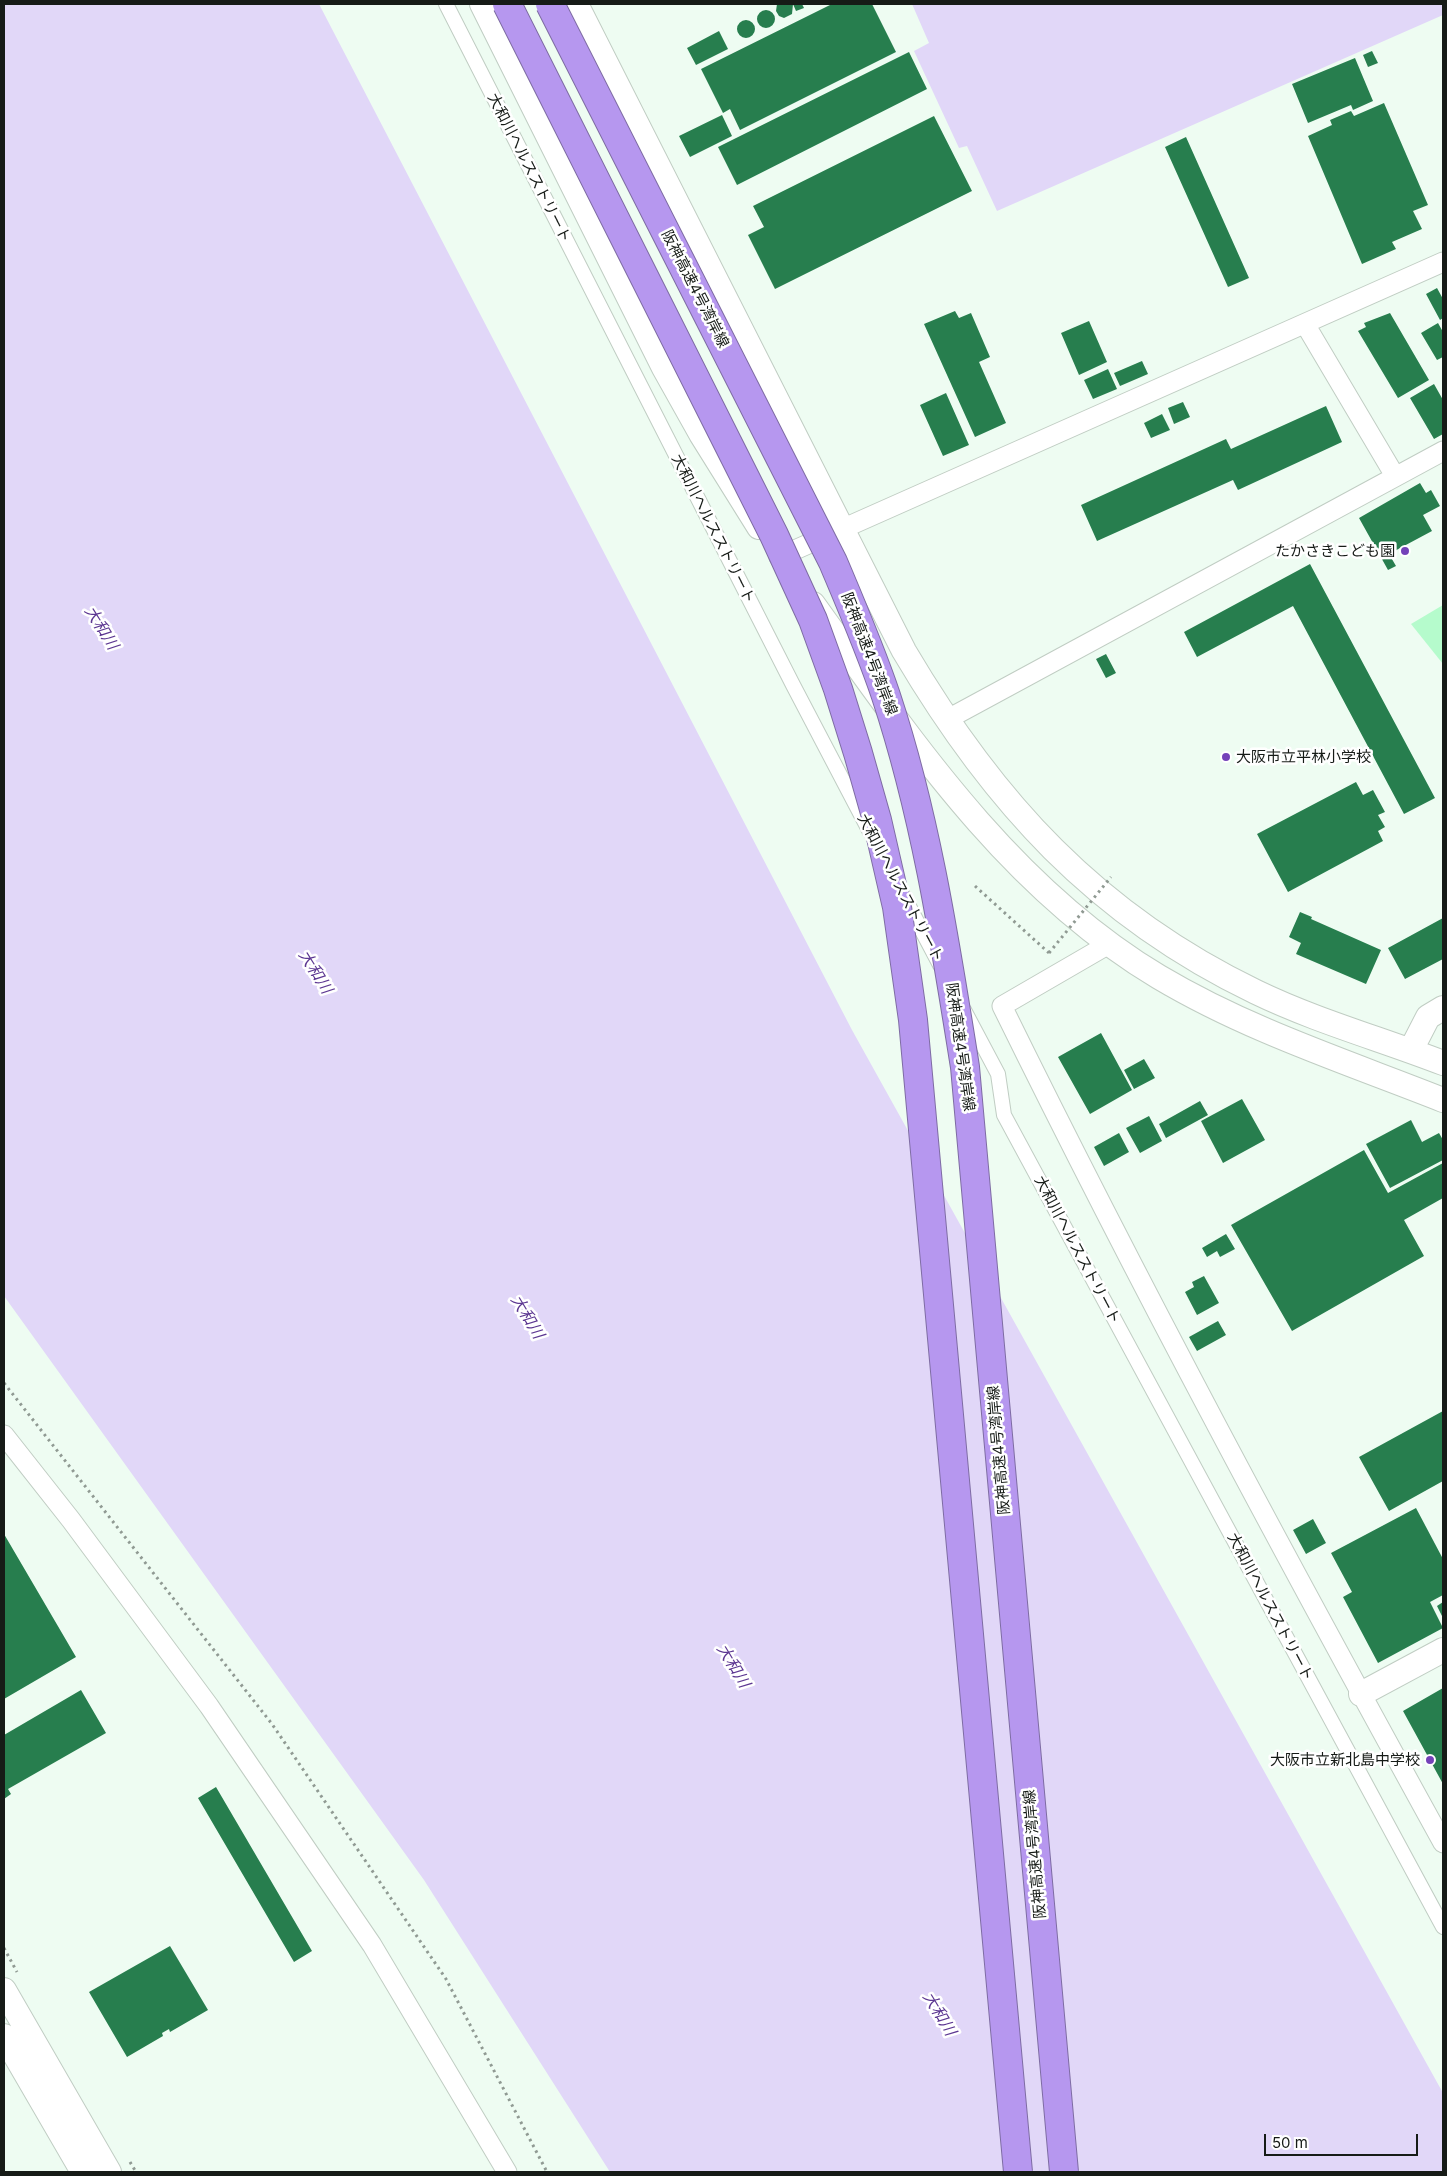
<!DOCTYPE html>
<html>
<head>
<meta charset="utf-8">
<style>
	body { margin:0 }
	#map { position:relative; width:1447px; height:2176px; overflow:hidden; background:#eefcf2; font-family:Inter,sans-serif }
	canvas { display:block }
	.frame { position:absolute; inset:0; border:5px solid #161b17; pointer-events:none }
	.scale { position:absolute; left:1264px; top:2134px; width:154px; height:22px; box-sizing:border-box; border:2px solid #161b17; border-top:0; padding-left:6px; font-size:15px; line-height:18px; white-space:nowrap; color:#161b17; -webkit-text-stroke:4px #fff; paint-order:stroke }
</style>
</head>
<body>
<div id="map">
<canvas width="1447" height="2176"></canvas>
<div class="frame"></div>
<div class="scale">50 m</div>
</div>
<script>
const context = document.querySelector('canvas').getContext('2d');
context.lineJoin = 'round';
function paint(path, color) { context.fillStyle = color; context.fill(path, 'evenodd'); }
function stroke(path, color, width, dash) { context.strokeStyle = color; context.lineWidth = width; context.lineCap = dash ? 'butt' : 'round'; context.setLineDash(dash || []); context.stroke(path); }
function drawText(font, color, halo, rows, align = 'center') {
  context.font = font + ' Inter,"Noto Sans JP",sans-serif'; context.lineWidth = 5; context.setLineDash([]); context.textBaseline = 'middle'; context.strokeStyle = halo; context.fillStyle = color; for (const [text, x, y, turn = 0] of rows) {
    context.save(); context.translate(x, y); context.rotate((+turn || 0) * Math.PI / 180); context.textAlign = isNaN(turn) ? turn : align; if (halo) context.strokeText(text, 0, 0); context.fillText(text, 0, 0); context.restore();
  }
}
paint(new Path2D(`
	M1443,605V664L1411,624Z`), '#b5fbcc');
paint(new Path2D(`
	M4,4H319L852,1030L1443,2093V2172H610L424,1880L4,1296Z
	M912,4H1443V15L997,211L967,146L959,148L914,51L929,43Z`), '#e1d7f8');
paint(new Path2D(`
	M777,4H802L804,8L796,11L793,4L792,14L784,18L779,16L776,11Z
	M832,4H872L896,52L740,130L730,109L723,113L701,69Z
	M757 19a9 9 0 1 1 18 0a9 9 0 1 1-18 0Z
	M737 29a9 9 0 1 1 18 0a9 9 0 1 1-18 0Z
	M719,31L728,49L696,65L687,48Z
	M1372,51L1378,63L1368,67L1363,55Z
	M909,52L927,89L737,185L718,147Z
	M1355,58L1373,101L1353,110L1351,105L1308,123L1292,84Z
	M1384,103L1428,205L1413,211L1422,229L1392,242L1396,249L1362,264L1308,136L1332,125L1330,120L1351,111L1354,116Z
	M722,115L732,136L690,157L679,136Z
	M934,116L972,191L775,289L748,235L764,227L753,206Z
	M1186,137L1249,278L1228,287L1165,147Z
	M1437,288L1443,299V318L1440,320L1426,294Z
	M955,311L959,318L971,313L990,357L979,362L1006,423L975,437L924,324Z
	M1390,313L1429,380L1398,398L1358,331L1366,327L1364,323Z
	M1089,321L1107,362L1079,375L1061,333Z
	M1438,323L1443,332V357L1437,360L1421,333Z
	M1142,361L1148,374L1120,386L1114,373Z
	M1108,369L1117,389L1093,399L1084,380Z
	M1434,384L1443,400V434L1434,439L1410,398Z
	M946,393L969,445L943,456L920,405Z
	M1183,402L1190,417L1174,424L1168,408Z
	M1326,406L1342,442L1238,490L1233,480L1097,541L1081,505L1226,439L1231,449Z
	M1162,414L1170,430L1151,438L1144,423Z
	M1420,483L1426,493L1431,490L1440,506L1423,515L1432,531L1389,554L1396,566L1388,570L1359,518Z
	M1310,564L1435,798L1404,814L1293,606L1197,657L1184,632Z
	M1106,654L1116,673L1106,678L1096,659Z
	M1356,782L1363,795L1373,790L1385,812L1378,815L1385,827L1378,831L1383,841L1288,892L1257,834Z
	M1300,912L1312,917L1311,919L1381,950L1366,984L1296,954L1301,943L1289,937Z
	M1443,918V959L1405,979L1388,948Z
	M1101,1033L1132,1090L1090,1114L1058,1057Z
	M1144,1059L1155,1078L1134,1089L1124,1070Z
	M1242,1099L1265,1140L1223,1163L1201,1121Z
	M1200,1101L1208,1115L1166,1138L1159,1124Z
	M1149,1116L1162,1141L1140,1153L1126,1128Z
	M1411,1120L1422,1142L1439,1133L1443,1140V1160L1390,1188L1366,1144Z
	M1119,1133L1129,1152L1104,1166L1094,1147Z
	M1364,1150L1388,1193L1443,1163V1198L1404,1220L1424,1256L1292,1331L1231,1225Z
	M1226,1234L1235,1249L1220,1257L1217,1251L1207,1257L1202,1248Z
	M1204,1276L1219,1303L1197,1315L1185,1292L1194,1287L1192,1282Z
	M1218,1321L1226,1335L1197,1351L1189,1337Z
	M1443,1411V1481L1389,1511L1359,1457Z
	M1416,1508L1443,1559V1595L1430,1602L1443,1628L1378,1663L1343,1597L1352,1592L1331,1553Z
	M1313,1519L1326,1543L1306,1554L1293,1530Z
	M4,1534L76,1657L4,1699Z
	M1443,1602V1618L1437,1606Z
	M1443,1688V1784L1403,1711Z
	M81,1690L106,1733L8,1789L11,1794L4,1799V1735Z
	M216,1787L312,1951L294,1962L198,1798Z
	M170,1946L208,2010L170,2032L169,2029L162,2033L163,2036L127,2057L89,1992Z`), '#277e4e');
const pedestrian = new Path2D(`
	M446,4L793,685L870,832
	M903,895L940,965
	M964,1010L998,1074L1004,1115L1443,1927`);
const minor = new Path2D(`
	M1305,324L1395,476
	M779,557L1443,262
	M946,720L1443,451
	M1109,944L1002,1006C1141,1289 1291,1567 1443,1843
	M4,1435L71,1520L209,1706L372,1945L507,2172`);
const tertiary = new Path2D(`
	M482,4L664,368L701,434L759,527
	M576,4L904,651C993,802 1096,915 1256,992C1316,1021 1381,1039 1443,1063
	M813,604C912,742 1010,888 1159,977C1248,1030 1347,1062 1443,1100
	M1411,1050L1428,1017L1443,1008
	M1361,1694L1443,1650
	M4,1990L109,2172
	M4,2036L83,2172`);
stroke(pedestrian, '#c0cdc3', 16);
stroke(minor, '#c0cdc3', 21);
stroke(tertiary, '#c0cdc3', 26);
stroke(new Path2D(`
	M975,886L1049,953
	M4,1383L272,1724L446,1979L547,2172
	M4,1948L17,1972
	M130,2162L136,2172`), '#909a93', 3, [2.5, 4]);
stroke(pedestrian, '#fff', 14);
stroke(minor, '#fff', 19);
stroke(tertiary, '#fff', 24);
const motorwayBridge = new Path2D(`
	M507,4L774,535L813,620L838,689L858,753L877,820L897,907L913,1020L1018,2172
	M550,4L833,562C852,607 871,651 886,696C926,817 945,942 965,1067L1064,2172`);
stroke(motorwayBridge, '#7e6ca3', 30, []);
stroke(new Path2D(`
	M1049,953L1111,877`), '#909a93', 3, [2.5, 4]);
stroke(motorwayBridge, '#b697ef', 28);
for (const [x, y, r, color] of [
	[1405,551,5,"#7442b9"],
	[1226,757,5,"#7442b9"],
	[1430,1760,5,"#7442b9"]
]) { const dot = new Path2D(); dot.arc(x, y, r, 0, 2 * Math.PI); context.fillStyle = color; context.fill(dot); stroke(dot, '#fff', 2); }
drawText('15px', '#161b17', '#fff', [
	["大和川ヘルスストリート",529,168,63],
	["阪神高速4号湾岸線",695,289,63],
	["大和川ヘルスストリート",713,529,63],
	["阪神高速4号湾岸線",869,654,69],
	["大和川ヘルスストリート",900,888,62],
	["阪神高速4号湾岸線",960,1047,82],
	["大和川ヘルスストリート",1077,1250,62],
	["阪神高速4号湾岸線",999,1450,-95],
	["大和川ヘルスストリート",1270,1607,62],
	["阪神高速4号湾岸線",1035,1854,-95]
]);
drawText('15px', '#161b17', '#fff', [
	["たかさきこども園",1395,551],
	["大阪市立平林小学校",1236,757,"left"],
	["大阪市立新北島中学校",1420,1760]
], 'right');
drawText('italic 16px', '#5d3892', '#fff', [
	["大和川",101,628,58],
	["大和川",315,972,58],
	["大和川",527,1317,59],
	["大和川",733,1666,59],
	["大和川",939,2014,59]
]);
</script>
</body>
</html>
